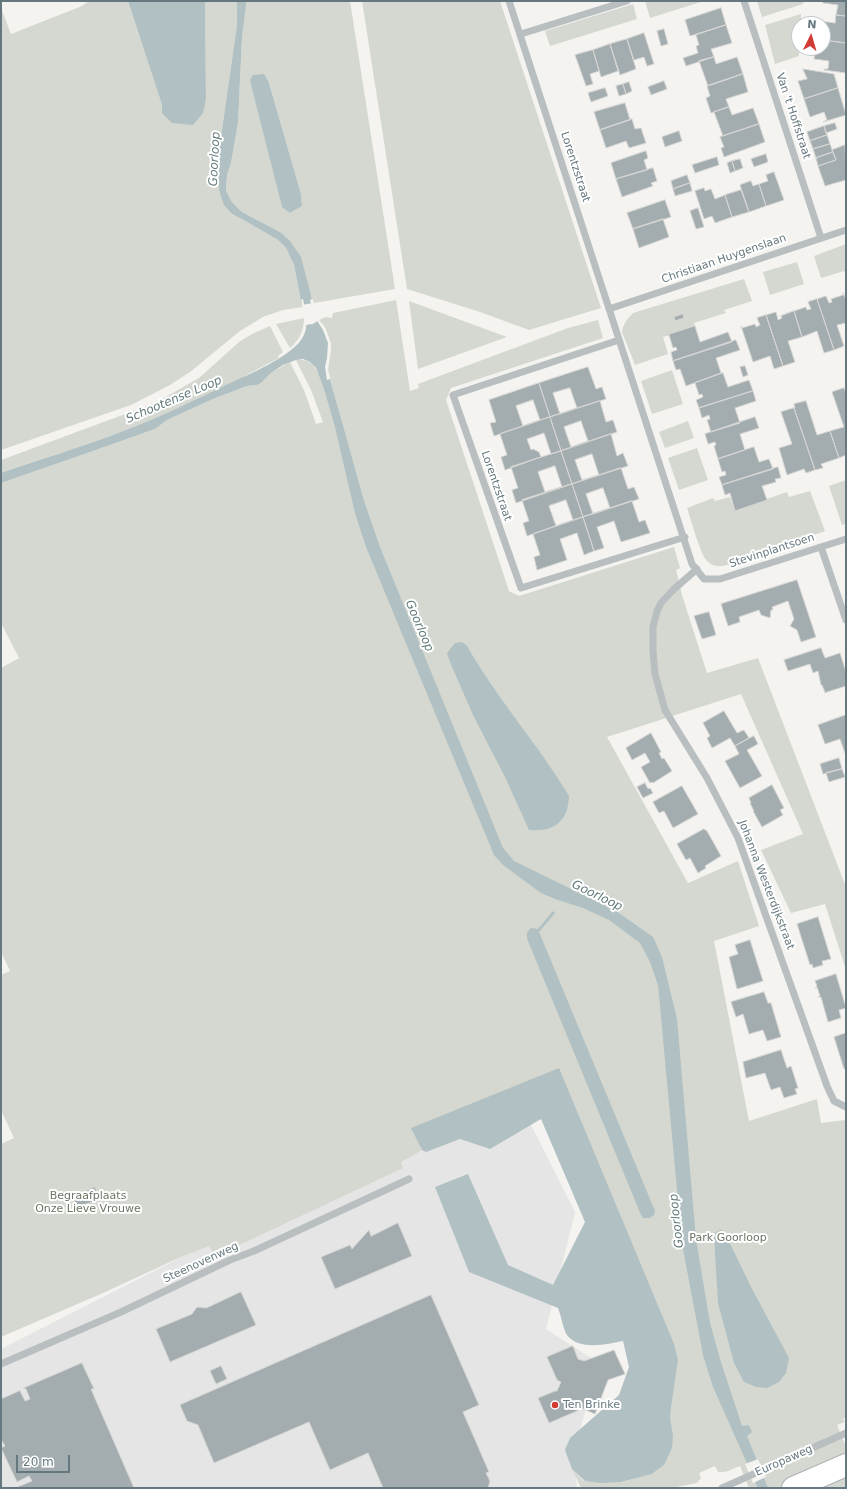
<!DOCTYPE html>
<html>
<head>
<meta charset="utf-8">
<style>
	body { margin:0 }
	#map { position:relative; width:847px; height:1489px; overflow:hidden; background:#f4f3f0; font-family:"DejaVu Sans",sans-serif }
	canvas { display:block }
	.frame { position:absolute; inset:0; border:2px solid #66787f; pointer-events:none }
	.north { position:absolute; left:791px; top:16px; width:40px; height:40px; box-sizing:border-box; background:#fff; border:1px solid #c2c9cc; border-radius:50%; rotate:5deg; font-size:11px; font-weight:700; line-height:16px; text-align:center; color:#66787f }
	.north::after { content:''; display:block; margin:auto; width:14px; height:18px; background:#d13b33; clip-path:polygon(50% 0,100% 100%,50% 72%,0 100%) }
	.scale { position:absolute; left:16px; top:1455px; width:54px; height:18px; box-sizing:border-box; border:2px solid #66787f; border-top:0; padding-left:5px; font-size:12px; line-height:14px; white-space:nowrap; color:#66787f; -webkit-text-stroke:3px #fff; paint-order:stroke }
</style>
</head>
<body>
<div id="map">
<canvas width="847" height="1489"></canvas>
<div class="frame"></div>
<div class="north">N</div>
<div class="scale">20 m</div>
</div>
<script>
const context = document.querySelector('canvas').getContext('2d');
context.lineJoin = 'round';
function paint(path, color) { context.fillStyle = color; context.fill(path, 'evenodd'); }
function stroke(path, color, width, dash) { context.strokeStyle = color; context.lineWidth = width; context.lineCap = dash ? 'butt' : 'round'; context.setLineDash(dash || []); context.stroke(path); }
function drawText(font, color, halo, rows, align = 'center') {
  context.font = font + ' "DejaVu Sans",sans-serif'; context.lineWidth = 4; context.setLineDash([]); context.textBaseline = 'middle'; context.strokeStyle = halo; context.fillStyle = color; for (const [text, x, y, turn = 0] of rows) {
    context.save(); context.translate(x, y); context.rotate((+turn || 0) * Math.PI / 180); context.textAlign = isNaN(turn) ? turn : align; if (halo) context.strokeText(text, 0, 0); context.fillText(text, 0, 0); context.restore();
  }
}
paint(new Path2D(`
	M527,1117L575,1212L546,1329L600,1364L573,1452L577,1488H1V1349L215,1240L413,1137Z`), '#e4e5e4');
paint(new Path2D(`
	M89,1H128L162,105V113L206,99L205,1H237V25L219,150V191L241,219L278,240L286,248L294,265L303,307L283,310L263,317L240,331L190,372L170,385L131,405L1,450V8L11,34L82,6Z
	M246,1H350L395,289L314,303L309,291L280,232L242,212L232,202L226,191L227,175L231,163L238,123L242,38ZM250,80L269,83L301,194L302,206L290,213L282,206Z
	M362,1H500L601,308L529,330L480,312L407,289Z
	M645,1H704L650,18Z
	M757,1H804L803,4L762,17Z
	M633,4L637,19L550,46L545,31Z
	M801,14V24H799V56L775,64L765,25Z
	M846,244V275L844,271L821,278L814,256Z
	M797,262L804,284L770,295L763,272Z
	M744,279L752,301L724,310L726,313L694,323L695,326L663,337L668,354L635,365L622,332C623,324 628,318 633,313Z
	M396,300L410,391L419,388L418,384L568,328L598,320L603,338L451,388L446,400L509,591L519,596L674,547L680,568L676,570L682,595L707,673L758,658L846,887V970L825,904L791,913L761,850L803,834L741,694L607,737L688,883L738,861L759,926L714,941L749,1121L817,1099L821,1123L846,1120V1417L843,1419L845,1422L837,1425L846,1447V1488H749L740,1466C732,1469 727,1473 718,1472L715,1466L699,1473L701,1478L697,1483L671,1488H581L572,1469L584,1481L621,1482L652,1474L664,1465L543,1075L412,1128L422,1150L401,1162L403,1168L216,1256L209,1246L181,1257L103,1293L1,1337V1144L14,1138L1,1110V975L10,971L1,952V668L19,658L1,623V483L96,450L155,429L167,420L213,399L247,386L257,385L261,383L271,373L290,362L304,390L316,424L323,422L311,390L296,360C316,358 318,375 324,388C329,398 335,407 340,416L328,370L331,350V343L325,327L319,320L326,317L332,318L333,313Z
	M409,301L507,337L418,369Z
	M304,318C304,331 299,340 290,348L276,324Z
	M270,326L283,352L278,356L279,358C228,385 176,411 122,432C82,447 41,459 1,473V460L155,403L199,378L239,342L252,334Z
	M672,370L683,404L652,414L641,381Z
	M688,421L694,438L665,448L659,432Z
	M697,448L708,480L679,490L668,458Z
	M846,480V524L842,525L829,486Z
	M810,491L825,531L727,565C720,567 713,567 707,561C700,554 691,519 687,508L713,498L715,501L730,497L735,510L787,492L789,497Z`), '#d4d8d0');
paint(new Path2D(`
	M128,1H205L206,99L203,113L193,125L172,123L162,113V105Z
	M237,1H246V5L242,38L238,123L231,163L227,175L226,191L232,202L242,212L280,232L290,241L301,257L312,299L310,300L316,319L323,330L328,343L327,358L325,367L327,380L330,379L364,501L380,547L503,848L514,861L616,911L653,937L662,957L677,1019L696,1239L710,1323L721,1362L742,1426L749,1425L752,1432L747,1436L768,1488H758L713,1387L703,1355L679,1228V1211L658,985L650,962L640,943L609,920L583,908L555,899L541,893L503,865L494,855L366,547L355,513L334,423L324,389L316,368L310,362L303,359L296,360L283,365L271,373L261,383L257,385L247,386L213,399L167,420L155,429L96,450L1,483V473C41,459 82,447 121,432C159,418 195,400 232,382C250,374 289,357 301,340C310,328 306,313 303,299L301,300L294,265L286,248L278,240L231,213L224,205L219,190V150L237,25Z
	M264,74L269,83L301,194L302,206L290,213L282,207L251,85L250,80L253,75Z
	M462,642L467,646C497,699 538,744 569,796C568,822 554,832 529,830L506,779L473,715L450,662L447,653L455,643Z
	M553,911L555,913L539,932L655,1211L654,1215L650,1218H643L641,1215L528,941C526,935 526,932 531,928L538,929Z
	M559,1068L674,1344L678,1360L671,1407L670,1418L673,1436L672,1448L664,1465L652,1474L621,1482L601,1483L585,1481L572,1469L565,1450L570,1438L619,1395L629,1367L623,1341C608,1344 579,1351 567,1335C563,1329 561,1315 558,1308L469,1272L435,1187L468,1174L508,1265L553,1285L585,1222L541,1119L490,1149L460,1139L426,1152L422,1150L411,1128Z
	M720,1230L724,1231L751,1287L789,1358L786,1373L779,1382L767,1388L756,1387L744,1382L734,1363L718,1303L714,1236L716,1232Z`), '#b1c0c2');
paint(new Path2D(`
	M313,303L319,320L313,324L305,325V318L302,305Z
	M758,1459L766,1477L753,1483L745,1464Z`), '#f4f3f0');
const building = new Path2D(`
	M823,1H846V16L836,15L838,5L823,3Z
	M721,8L726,25L690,36L685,20Z
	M836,15L846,16V43L823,40V24H819L820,21L835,23Z
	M726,25L732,43L711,49L714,57L686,66L683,58L698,53L696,46L699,45L696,35Z
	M664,29L668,44L661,46L657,31Z
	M644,33L654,64L647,66L644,57L634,60L627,39Z
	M627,39L636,69L620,75L610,44Z
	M823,40L846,43V73L824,70V69H828L829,61L814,59L815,48H823Z
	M610,44L618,71L601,77L593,50Z
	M593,50L599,71L590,74L593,84L586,86L575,55Z
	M714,57L716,64L737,57L743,74L708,86L699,61Z
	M803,69L834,74L838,88L804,99L798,81L807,79Z
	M743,74L748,92L726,99L729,107L711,113L706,98L710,96L707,86Z
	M664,81L667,89L651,95L648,87Z
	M629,82L632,91L626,94L623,84Z
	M623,84L626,94L619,96L616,86Z
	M605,88L608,96L591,102L588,93Z
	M838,88L846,115L823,122L827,120L824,112L810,117L804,99Z
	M625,103L630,120L600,130L594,112Z
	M729,107L732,115L753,108L759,124L723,136L714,112Z
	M632,119L635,129L641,128L646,143L629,148L626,141L606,148L600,130Z
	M835,123L837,129L826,133L824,126Z
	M759,124L765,142L724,157L721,148L724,147L720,137Z
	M824,126L827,135L810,141L807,132Z
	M679,131L682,141L665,147L662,137Z
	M827,135L830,144L813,149L810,141Z
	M830,144L833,152L816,158L813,149Z
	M845,145L846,180L825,186L818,166L836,160L832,150Z
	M646,151L648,158L644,160L647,170L616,179L611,163Z
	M833,152L836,160L818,166L816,158Z
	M766,154L768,162L754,167L751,159Z
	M717,157L719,165L695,173L692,165Z
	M740,159L743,168L735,171L732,161Z
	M732,161L735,171L730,173L727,163Z
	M653,168L657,181L651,183L653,186L622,197L616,179Z
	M774,172L784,200L766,206L759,184L768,181L766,175Z
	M687,175L690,183L673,189L671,181Z
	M751,181L753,186L759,184L766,206L749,212L740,185Z
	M690,183L692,191L675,196L673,189Z
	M704,188L705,191L711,189L715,199L725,195L732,217L715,223L712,216L704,219L695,191Z
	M741,190L749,212L732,217L725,195Z
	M665,200L671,217L633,229L627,213Z
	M698,208L704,227L696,229L690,211Z
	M663,219L669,237L639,248L633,229Z
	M843,293L846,300V323L837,325L844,346L834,350L817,299L826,296L829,303L832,302L831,299L843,295Z
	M817,299L834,350L824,353L817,331L802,337L794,311L806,307L807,310L811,309L808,302Z
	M794,311L802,337L788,341L795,362L783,366L766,315L776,312L778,320L782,318L781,316Z
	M683,314L684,318L675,321L674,317Z
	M766,315L783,366L774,369L770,356L753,362L741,326L742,328L755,324L756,327L760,325L757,318Z
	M695,326L700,342L728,332L732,342L673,361L671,352L677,350L676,347L673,348L669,335H667Z
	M736,340L740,350L716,358L721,373L686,386L680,369L676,370L673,361Z
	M745,366L748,375L743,377L740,367Z
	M588,367L596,389L602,387L606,399L550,417L539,383ZM570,388L577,408L560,414L553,393Z
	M723,373L728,387L749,380L753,391L699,408L696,400L703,397L702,394L699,395L695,383Z
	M539,383L550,417L494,436L490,423L496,422L489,400ZM533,400L540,420L523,426L516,406Z
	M844,388L846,393V455L839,458L830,431L844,427L832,392Z
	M753,391L756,401L735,408L740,423L711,432L707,420L710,419L709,415L702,418L699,408Z
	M600,401L606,422L613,420L617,432L561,451L550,417ZM581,421L588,441L571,447L564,427Z
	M806,401L817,435L830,431L839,458L821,464L823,468L815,470L794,408H795L794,404Z
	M794,408L815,470L806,473L804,469L787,475L779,448L792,444L781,412Z
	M550,417L561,451L551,454L544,433L527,439L531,450L533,449L539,452L541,457L505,470L501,457L507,455L500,434Z
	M755,417L759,428L740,434L745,450L718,459L714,446L716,445L715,442L708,444L705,434Z
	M611,434L617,456L623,453L628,466L572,484L561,451ZM592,454L599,475L582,480L575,460Z
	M754,447L759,462L769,459L773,469L722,485L719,477L726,475L725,471L722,472L718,459Z
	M561,451L572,484L516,503L512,490L518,488L511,467ZM555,466L562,487L545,492L538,472Z
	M778,467L781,478L775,479L776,482L762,486L767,500L735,511L730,493L725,495L722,485Z
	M621,468L628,489L634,487L639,499L583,517L572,484ZM603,488L610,508L593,514L586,494Z
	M572,484L583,517L527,536L523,523L529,521L522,500ZM566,500L573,520L556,526L549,506Z
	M632,501L639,522L645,520L650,533L621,542L614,521L597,527L604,548L594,551L583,517Z
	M583,517L594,551L584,555L577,533L560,539L567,560L537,570L534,557L540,555L533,534Z
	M797,580L816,637L801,642L797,630L790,626L794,619L788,601L772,607L773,610H771L770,618L761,615L759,610L739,617L740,622L728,626L721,604Z
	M709,612L716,635L702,639L694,616Z
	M821,648L825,658L840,653L846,672V686L824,693L825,692L822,685H821L818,671L813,673L810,664L788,671L784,660Z
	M724,711L737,733L744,730L749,738L735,746L730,738L712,748L707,738L710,736L703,723Z
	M846,715V756L840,739L825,744L818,725Z
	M651,733L661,752L659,753L662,759L664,758L672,771L653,783L652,782L650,783L641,767L650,762L645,753L632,760L626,748Z
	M754,736L758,744L747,750L762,776L740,788L725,761L739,754L735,746Z
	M839,758L842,769L823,774L820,764Z
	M842,769L845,777L829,782L826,773Z
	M645,783L648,789L650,788L653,793L643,798L637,787Z
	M772,785L784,808L780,810L783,815L762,827L753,811H754L750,803H751L749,798Z
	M682,786L698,814L673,828L664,811L659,813L653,802Z
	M704,829L707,831L721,856L705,866L706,868L698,873L690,858L686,860L677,844Z
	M818,917L831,959L822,961L823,965L813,968L812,964L810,965L797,924Z
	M750,940L763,981L737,989L729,957L738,954L735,945Z
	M836,974L846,1008L839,1010L841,1018L828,1022L821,997H818L820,996L817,987L815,988L817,986L815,981Z
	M764,992L768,1003H771L781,1037L767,1041L763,1030L749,1034L743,1014L736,1017L731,1002Z
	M846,1033V1068L844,1069L834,1037Z
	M781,1050L787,1068L791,1066L798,1088L795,1089L797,1094L784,1098L780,1087L771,1090L765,1073L746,1078L743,1062Z
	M95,1187L100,1199L78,1207L73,1197Z
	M398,1223L412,1256L335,1289L321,1257L350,1245L352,1249L369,1230L371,1236Z
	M241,1292L256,1325L170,1362L156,1329L192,1314L197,1307L206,1308Z
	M431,1295L479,1405L463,1412L489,1472L486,1473L490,1481L488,1488H383L368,1453L330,1470L309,1422L214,1463L198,1425L187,1421L180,1405Z
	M573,1346L578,1359L584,1361L614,1350L625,1374L608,1380L595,1414L579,1407L577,1411L549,1423L538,1398L555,1391H557L561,1382L557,1380L547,1357Z
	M82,1363L94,1389H91L134,1488H19L18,1486H20L32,1481L29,1476L17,1482L1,1448L5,1446L1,1439V1399L21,1390L20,1391L25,1401L30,1399L26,1389L24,1388Z
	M221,1366L227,1379L216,1384L210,1371Z`);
paint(building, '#a3acaf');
stroke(building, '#d5d5d3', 1);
const major = new Path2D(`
	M793,1488L846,1465`);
stroke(major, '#adb2b5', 24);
stroke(new Path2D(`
	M509,1L692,564L704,579H720L846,539
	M744,1L821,238
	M521,34L627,1
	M609,309L846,230
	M619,340L453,395L521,588L685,537
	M821,547L846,620
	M697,569L673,590L661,603L657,611L653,627V651L655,674L665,710L707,778L738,838L827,1086L834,1101L846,1107
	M1,1364L121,1312L230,1260L254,1251L409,1179
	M722,1488L846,1433`), '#b9bec0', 7);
stroke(major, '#fff', 22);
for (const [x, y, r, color] of [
	[555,1405,4,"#d13b33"]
]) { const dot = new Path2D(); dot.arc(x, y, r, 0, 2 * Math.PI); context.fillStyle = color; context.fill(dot); stroke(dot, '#fff', 1.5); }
drawText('11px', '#66787f', '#fff', [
	["Van 't Hoffstraat",793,116,72],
	["Lorentzstraat",575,167,72],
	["Christiaan Huygenslaan",724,259,-19],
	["Lorentzstraat",496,486,71],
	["Stevinplantsoen",772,551,-18],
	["Johanna Westerdijkstraat",766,885,69],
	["Steenovenweg",201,1263,-25],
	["Europaweg",784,1461,-24]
]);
drawText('11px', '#6b7664', '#fff', [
	["Begraafplaats",88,1196],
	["Onze Lieve Vrouwe",88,1209],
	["Park Goorloop",728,1238]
]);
drawText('11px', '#66787f', '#fff', [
	["Ten Brinke",563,1405]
], 'left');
drawText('italic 12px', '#627a7c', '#fff', [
	["Goorloop",215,159,-87],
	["Schootense Loop",174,400,-23],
	["Goorloop",419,626,67],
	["Goorloop",597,896,26],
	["Goorloop",677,1221,-96]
]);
</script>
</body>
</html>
